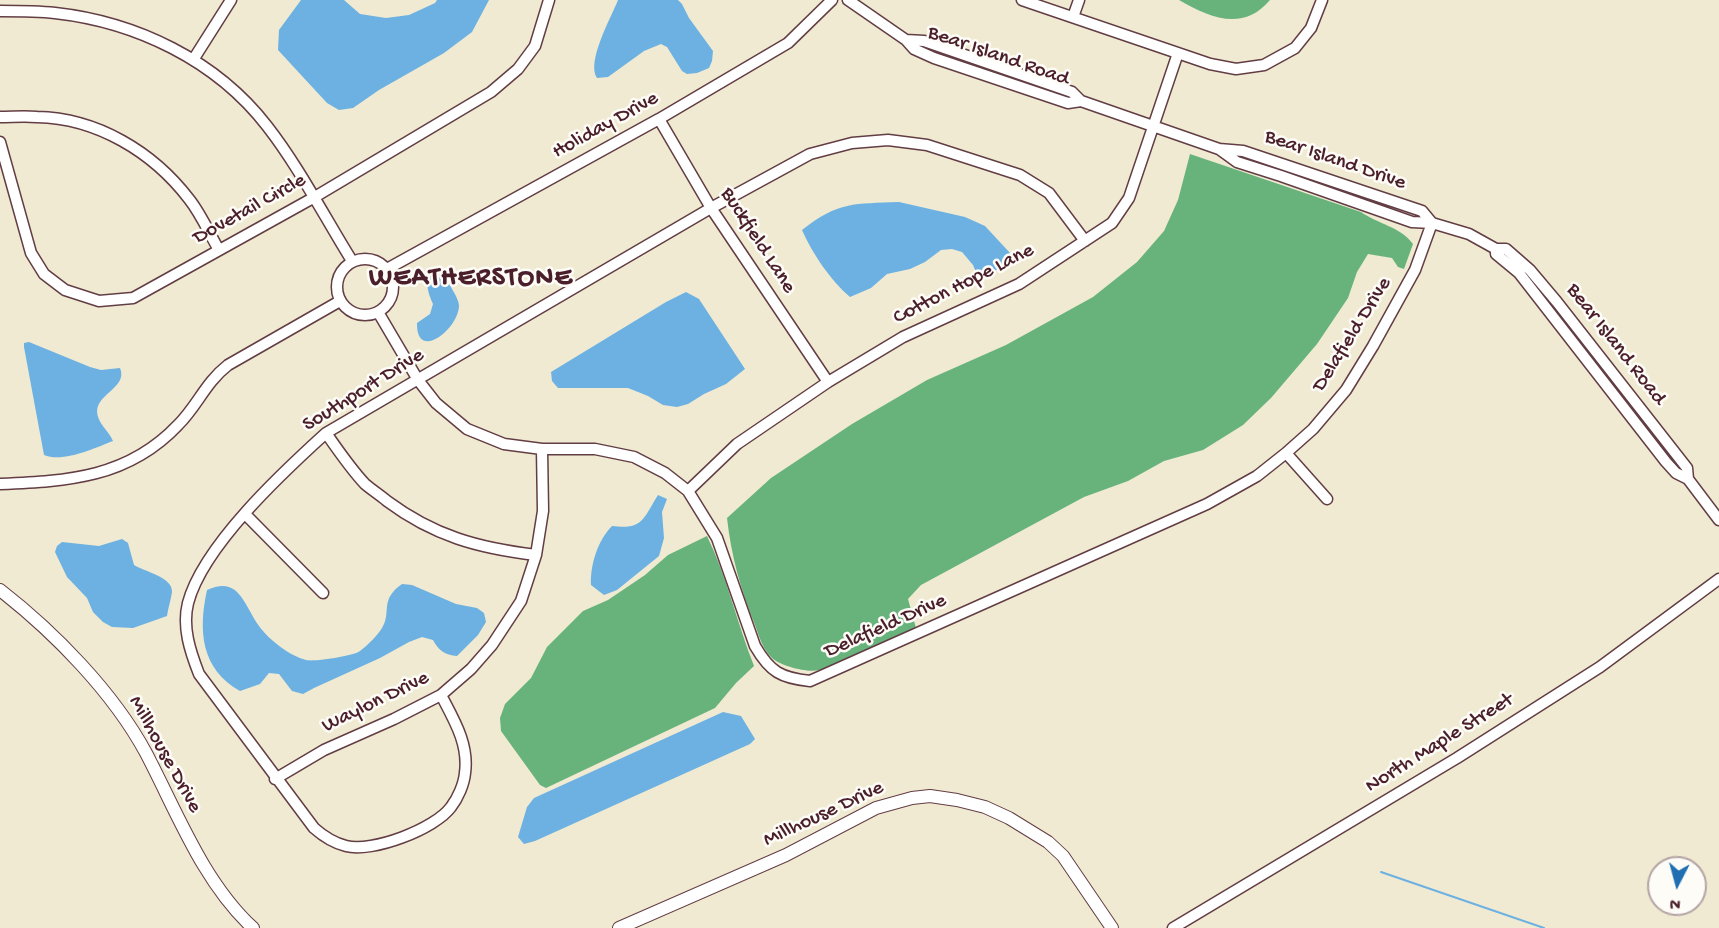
<!DOCTYPE html>
<html>
<head>
<meta charset="utf-8">
<style>
	body { margin:0 }
	#map { position:relative; width:1719px; height:928px; overflow:hidden; background:#efead1; font-family:"Gochi Hand",sans-serif }
	canvas { display:block }
	.north { position:absolute; left:1647px; top:856px; width:60px; height:60px; box-sizing:border-box; background:#fdfcf7; border:2px solid #b5a4a5; border-radius:50%; rotate:186deg; font-size:16px; font-weight:700; line-height:24px; text-align:center; color:#4a1f2b }
	.north::after { content:''; display:block; margin:auto; width:21px; height:27px; background:#1f6fb2; clip-path:polygon(50% 0,100% 100%,50% 72%,0 100%) }
</style>
</head>
<body>
<div id="map">
<canvas width="1719" height="928"></canvas>
<div class="north">N</div>
</div>
<script>
const context = document.querySelector('canvas').getContext('2d');
context.lineJoin = 'round';
function paint(path, color) { context.fillStyle = color; context.fill(path, 'evenodd'); }
function stroke(path, color, width, dash) { context.strokeStyle = color; context.lineWidth = width; context.lineCap = dash ? 'butt' : 'round'; context.setLineDash(dash || []); context.stroke(path); }
function drawText(font, color, halo, rows, align = 'center') {
  context.font = font + ' "Gochi Hand",sans-serif'; context.lineWidth = 5; context.setLineDash([]); context.textBaseline = 'middle'; context.strokeStyle = halo; context.fillStyle = color; for (const [text, x, y, turn = 0] of rows) {
    context.save(); context.translate(x, y); context.rotate((+turn || 0) * Math.PI / 180); context.textAlign = isNaN(turn) ? turn : align; if (halo) context.strokeText(text, 0, 0); context.fillText(text, 0, 0); context.restore();
  }
}
paint(new Path2D(`
	M1179,0H1270C1243,32 1210,18 1179,0Z
	M1190,154L1361,212C1378,224 1401,227 1413,244L1404,269L1398,267L1392,258L1368,254L1357,272L1348,298L1317,344L1271,398L1243,425L1203,450L1164,461L1128,481L1084,497L921,585L908,599L916,628C887,642 851,663 819,670C807,673 781,666 772,658C763,650 759,636 755,625C741,591 731,555 727,518L771,478L852,424L927,380L1006,345L1093,297L1137,262L1164,231L1178,200Z
	M707,536C727,577 737,623 754,666L736,683L715,708L546,788L540,785L501,731L500,718L505,704L531,678L547,647L583,611L608,600L645,575L668,555Z`), '#68b37c');
paint(new Path2D(`
	M301,0H344L360,14L386,18L409,15L435,3L437,0H489L472,32L444,53L379,90L353,108L339,110L327,103L278,50L279,30Z
	M618,0H678L682,4L689,18L713,51L712,61L709,68L697,73L687,74L682,71L667,47L661,44L644,51L608,77L597,78C586,62 611,18 618,0Z
	M899,202L965,217L985,226L1010,253L1011,262L979,279L973,265L962,252L952,249L941,250L925,262L910,269L887,274L871,288L850,297C831,281 812,253 802,230C839,201 854,204 899,202Z
	M433,271C442,273 448,280 452,289C455,294 459,301 459,306C458,330 416,362 417,323L430,314L433,304C428,292 424,283 433,271Z
	M686,292L699,299L745,369L726,384L704,394L688,404L677,407L663,405L648,396L628,388H558L552,381L551,372L666,302Z
	M29,342L90,367L101,370L120,368C128,387 98,393 97,411C97,423 109,431 113,441C95,448 63,463 44,455L24,347V343Z
	M658,495L667,499L662,512L664,538L659,556L617,590L604,595L591,585C590,565 598,540 612,526C643,530 643,519 658,495Z
	M122,539L128,543L134,565C145,572 173,577 172,592C171,600 168,608 167,616L133,628L112,627L103,622L93,612L87,598L67,577L55,552L57,546L62,542L99,546Z
	M402,584L412,585L456,604L477,608L484,613L486,622L478,635L457,656C445,655 438,650 433,640L422,637L409,642L380,658L314,688L303,694L292,691L279,674L269,673L260,684L240,691C201,669 198,631 207,590C239,575 244,605 259,626C269,640 290,656 306,660C314,662 354,656 360,651C367,646 378,635 382,628C392,612 379,600 402,584Z
	M723,712L741,716L755,739L750,744L535,841L524,844L518,837L527,807L534,798Z`), '#6cb1e2');
stroke(new Path2D(`
	M1381,872L1544,928`), '#6cb1e2', 2);
const minor = new Path2D(`
	M848,0L906,40L914,49L934,58L1068,103L1081,101L1219,149L1243,151L1422,211L1432,223
	M1022,0L1210,64L1236,69L1264,65L1295,48L1311,28L1322,0
	M0,11C18,11 37,11 55,13C136,22 216,60 267,126C299,167 324,216 352,261
	M1073,17L1079,0
	M906,40L924,41L1072,92L1081,101
	M193,60L231,0
	M0,117C12,117 25,116 37,117C97,118 153,152 189,199C201,214 209,233 219,250
	M659,119L711,208L828,382
	M0,142L31,253L44,274L65,290L99,301L133,298L313,198L491,92L518,69L535,46L549,0
	M1219,149L1237,162L1281,176L1412,222L1432,223L1469,234L1496,249H1506L1530,270L1557,302L1687,468L1688,479
	M1496,249V254L1519,273L1666,462L1676,473L1688,479L1719,520
	M337 287a28 28 0 1 1 56 0a28 28 0 1 1-56 0Z
	M387,269L659,119L788,43L832,0
	M378,312L418,380L436,403L467,429L504,444L542,449H595L634,457L665,473L688,491L717,538L755,646C770,672 781,678 810,681L1207,504L1257,476L1286,453L1313,429L1346,390L1373,346L1415,270L1432,223
	M326,433C338,450 350,468 365,484C372,490 380,495 387,501C434,536 478,548 536,555
	M1286,453L1327,499
	M0,484C68,481 128,478 178,425C198,405 205,383 228,365L340,301
	M688,491L737,444L828,382L903,337L1019,284L1112,223L1129,198L1178,53
	M245,514L323,593
	M441,695C454,720 469,744 465,773C464,784 458,798 451,807C435,829 372,853 346,846C334,843 323,836 314,828L199,674C190,651 182,627 188,603C203,546 283,472 326,433L711,208L810,154L852,143L888,140L927,145L1020,175L1049,193L1085,241
	M275,779L324,750L394,719L441,695L471,669L492,645L521,601L536,555L543,511L542,449
	M1173,928L1457,758L1600,667L1719,579`);
const major = new Path2D(`
	M0,590C54,632 113,692 146,753C177,812 203,882 253,928
	M619,928L786,855L876,808L912,798L930,796L957,800L985,807L1009,818L1048,842L1063,856L1112,928`);
stroke(minor, '#633d44', 13);
stroke(major, '#633d44', 14);
stroke(minor, '#fff', 10);
stroke(major, '#fff', 12);
drawText('21px', '#4a1f2b', '#fdfcf7', [
	["Bear Island Road",998,57,19],
	["Holiday Drive",606,126,-29],
	["Bear Island Drive",1335,161,19],
	["Dovetail Circle",250,210,-29],
	["Buckfield Lane",757,241,57],
	["Cotton Hope Lane",964,285,-27],
	["Delafield Drive",1353,335,-58],
	["Bear Island Road",1615,345,52],
	["Southport Drive",364,391,-32],
	["Delafield Drive",886,627,-24],
	["Waylon Drive",376,703,-26],
	["North Maple Street",1440,744,-32],
	["Millhouse Drive",164,755,61],
	["Millhouse Drive",824,815,-25]
]);
context.letterSpacing = '1.5px';
drawText('bold 27px', '#4a1f2b', '#fdfcf7', [
	["WEATHERSTONE",471,280]
]);
context.letterSpacing = '0px';
</script>
</body>
</html>
